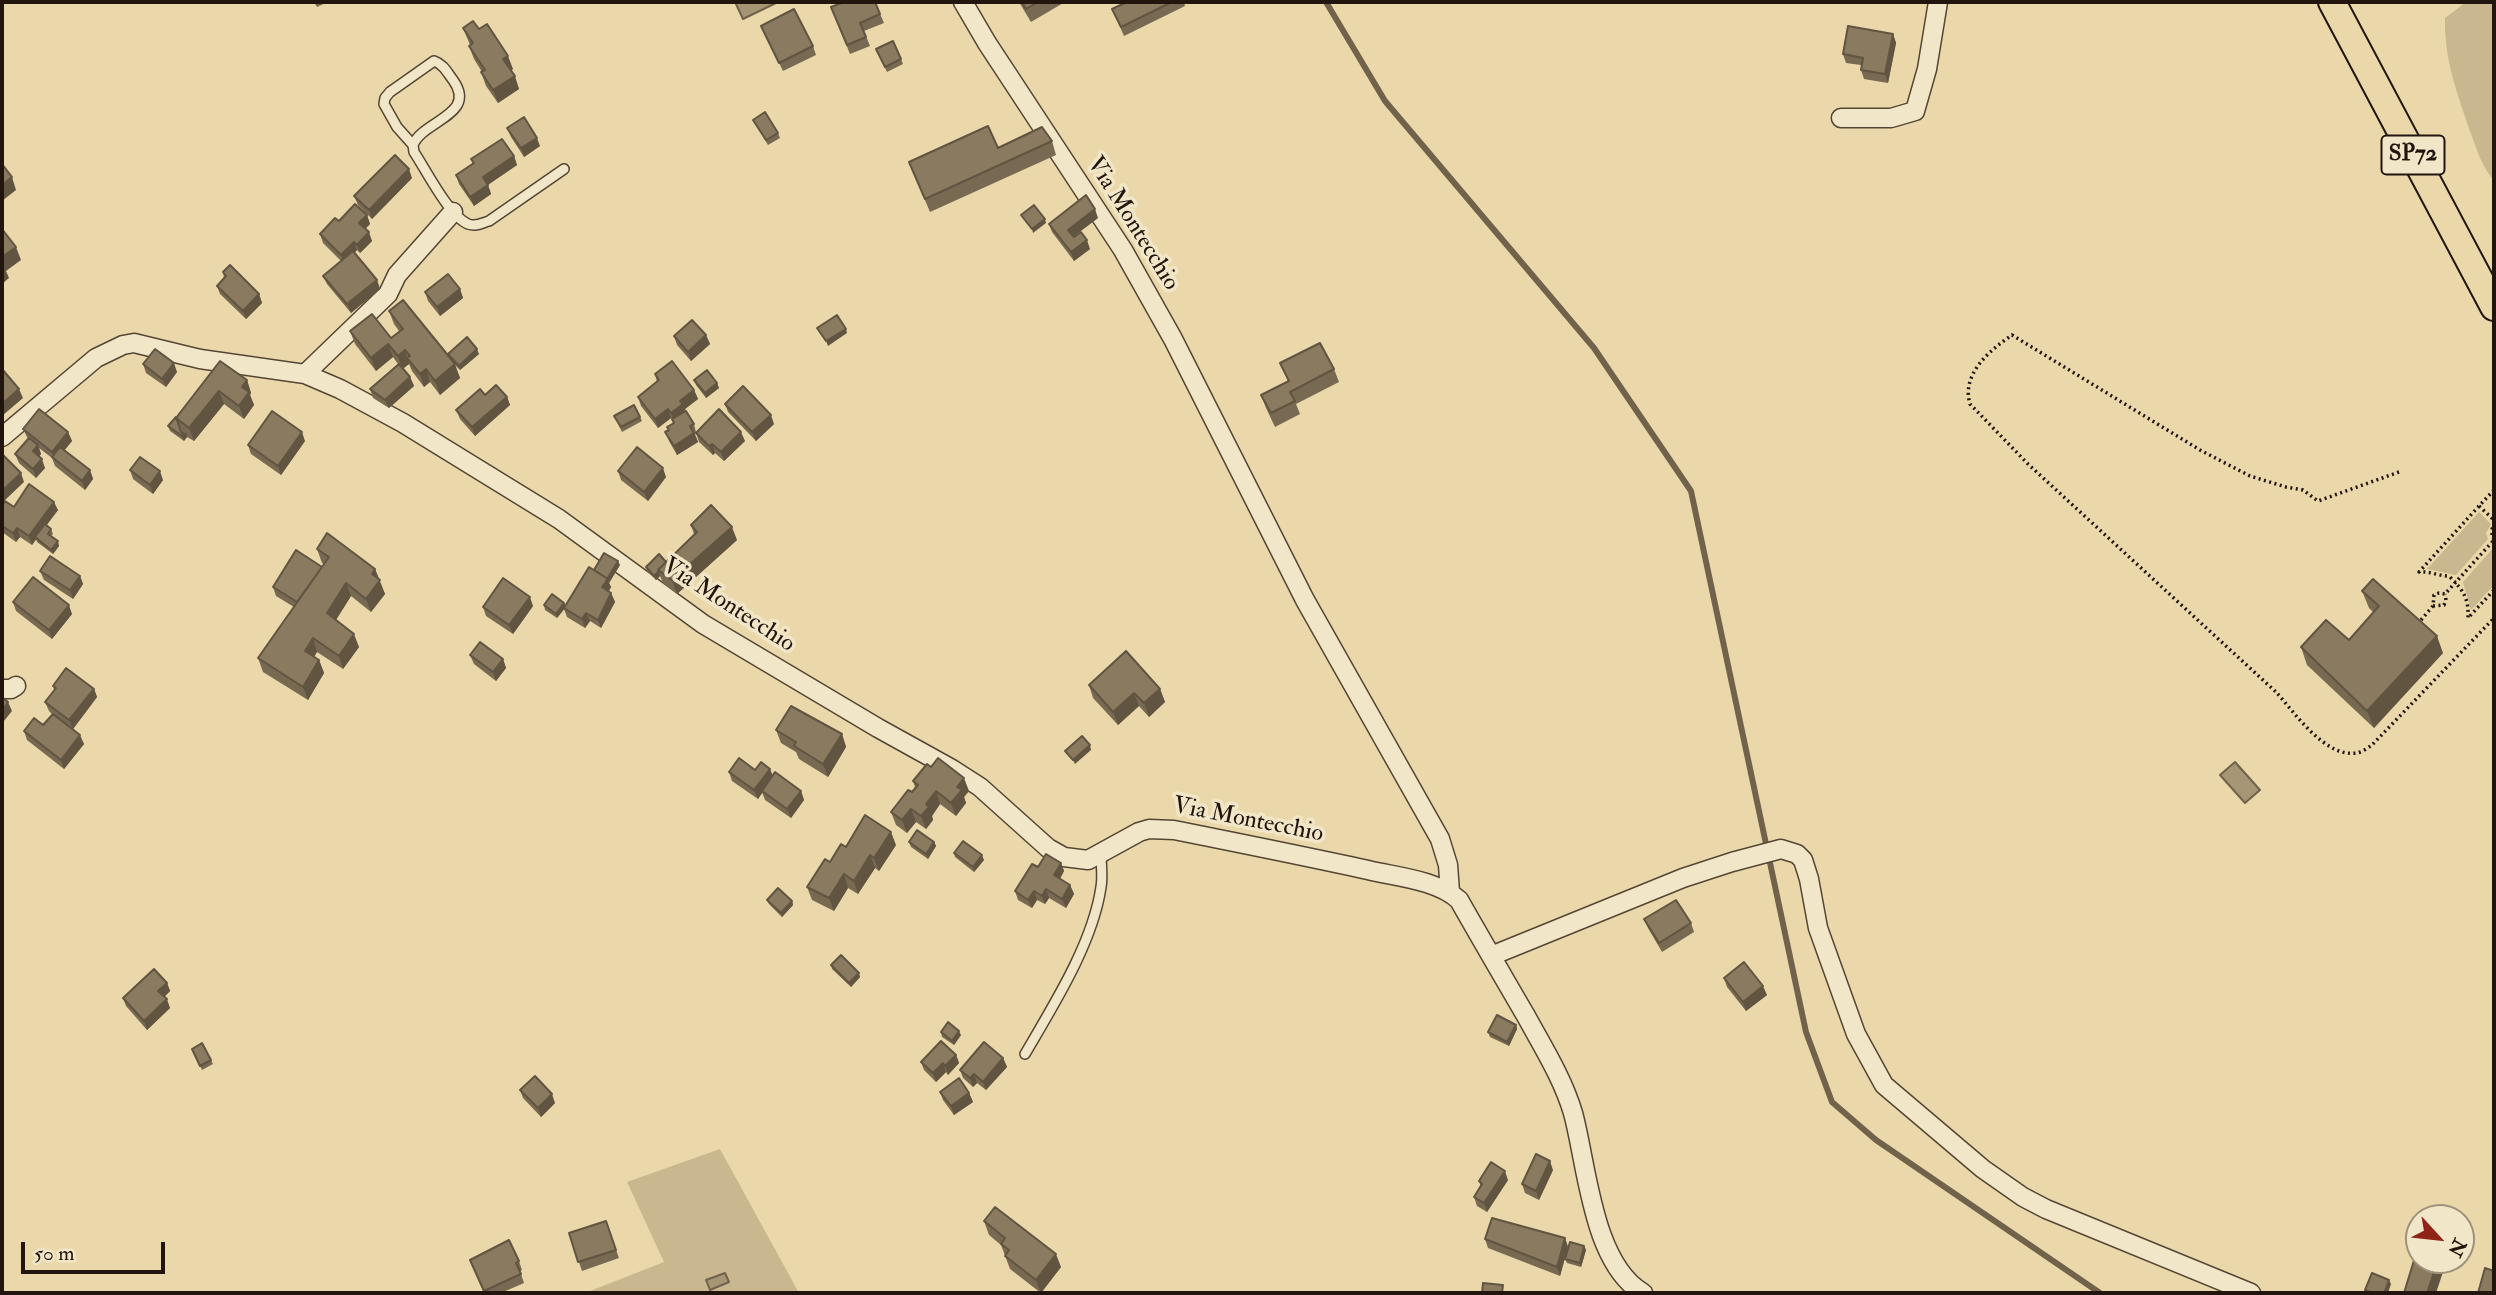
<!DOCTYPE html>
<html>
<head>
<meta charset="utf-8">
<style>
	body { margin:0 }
	#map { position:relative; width:2496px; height:1295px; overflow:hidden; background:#ebd8aa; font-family:"IM FELL Double Pica",serif }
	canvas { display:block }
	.frame { position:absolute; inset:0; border:4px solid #21150d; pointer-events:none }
	.north { position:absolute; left:2405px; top:1204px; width:70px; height:70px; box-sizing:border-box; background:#f2e6c8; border:2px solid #9e927d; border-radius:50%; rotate:117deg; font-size:19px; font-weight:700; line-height:28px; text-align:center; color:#21150d }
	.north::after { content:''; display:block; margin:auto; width:24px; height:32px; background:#8f2418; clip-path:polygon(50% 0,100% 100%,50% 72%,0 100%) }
	.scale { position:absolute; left:21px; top:1242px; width:144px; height:32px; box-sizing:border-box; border:4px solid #21150d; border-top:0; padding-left:9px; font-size:21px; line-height:24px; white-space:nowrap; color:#21150d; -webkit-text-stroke:5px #f2e6c8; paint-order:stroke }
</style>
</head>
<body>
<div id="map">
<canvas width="2496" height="1295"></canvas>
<div class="frame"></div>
<div class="north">N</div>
<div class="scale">50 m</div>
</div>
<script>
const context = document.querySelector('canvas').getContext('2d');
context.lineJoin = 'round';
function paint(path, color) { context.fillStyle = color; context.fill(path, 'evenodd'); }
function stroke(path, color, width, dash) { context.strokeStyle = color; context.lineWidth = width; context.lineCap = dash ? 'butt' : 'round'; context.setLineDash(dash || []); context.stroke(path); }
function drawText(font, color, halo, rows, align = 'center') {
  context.font = font + ' "IM FELL Double Pica",serif'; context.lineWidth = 7; context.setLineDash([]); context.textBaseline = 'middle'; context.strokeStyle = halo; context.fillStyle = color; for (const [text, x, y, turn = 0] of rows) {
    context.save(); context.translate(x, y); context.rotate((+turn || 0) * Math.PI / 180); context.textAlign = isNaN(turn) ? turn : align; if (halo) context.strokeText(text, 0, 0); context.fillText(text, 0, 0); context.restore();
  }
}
paint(new Path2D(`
	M2466,2H2494V181C2481,165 2477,150 2470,131C2457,93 2444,59 2445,18Z
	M2479,512L2491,524L2486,533L2488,539L2456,575L2427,569Z
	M2494,547V585L2471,610L2463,582Z
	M720,1149L799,1293H585L664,1262L627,1182Z`), '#c9b78f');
const water = new Path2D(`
	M735,2H778L743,19Z
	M2235,762L2260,790L2245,803L2220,775Z
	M725,1273L729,1282L710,1290L706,1280Z`);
paint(water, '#a69675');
stroke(water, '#71624b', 2);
stroke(new Path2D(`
	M1326,2L1385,101L1594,348L1691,491L1806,1032L1832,1102L1876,1140L2100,1293`), '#71624b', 6);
const service = new Path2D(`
	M413,145C423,120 478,115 453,80C447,72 443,64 434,61L390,92L385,98L384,104L397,127L413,145L414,152C426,170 449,216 468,224C476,227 482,223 489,221L564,169
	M1025,1054C1053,1006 1093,943 1101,887C1103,877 1101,865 1101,855`);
const minor = new Path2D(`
	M963,2L987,43L1123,250L1173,339L1305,600L1440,839L1448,865L1450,892
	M1841,118H1891L1915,111L1927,69L1938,2
	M305,374L388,294L397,275L453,212
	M2,437L96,358L123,345L134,343L200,359L305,374L340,389L403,423L559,519L703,624L878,728L952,769L980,787L1048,848L1064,857L1088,860L1139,832L1149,829L1174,830C1239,843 1304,856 1368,870C1397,877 1437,880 1459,900C1481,939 1504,978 1526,1016C1543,1047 1563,1079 1573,1113C1587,1164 1592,1263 1643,1293
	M2,689H11L16,686
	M1491,956L1683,878L1732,862L1781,849L1797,854L1803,860L1809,879L1818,928L1856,1034L1884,1085L1983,1169L2023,1197L2046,1209L2251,1293`);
const primary = new Path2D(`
	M2332,2L2494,307`);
stroke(service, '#544634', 12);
stroke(minor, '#544634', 21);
stroke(primary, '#21150d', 30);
stroke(new Path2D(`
	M2399,472L2318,501L2303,490L2286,487L2250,476L2200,450L2012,335C1990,350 1961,374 1970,404L2028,464L2276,692C2295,713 2325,758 2357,753C2362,752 2368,748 2372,745L2494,618
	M2494,490L2479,506L2494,520
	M2479,506L2419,572C2430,571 2438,576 2449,576C2463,590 2469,598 2468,618L2494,590
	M2494,540L2491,531L2494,525
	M2433,606L2444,605L2446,600L2445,594
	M2421,620L2433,606L2434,595L2439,593L2445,594L2494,540`), '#21150d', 3.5, [2, 3.5]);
stroke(service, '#f2e6c8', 9);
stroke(minor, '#f2e6c8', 18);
stroke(primary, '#ebd8aa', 26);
paint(new Path2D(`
	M314,2H328L317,7Z
	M875,2L884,23L864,31L870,46L850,54L831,7Z
	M1019,2H1065L1031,22Z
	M1127,2H1184L1185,6L1124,36L1112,9Z
	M761,26L813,46L816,55L783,71Z
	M463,28L479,29L513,69L511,70L519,89L498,103L486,86L481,72H482L474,59L469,46L470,45Z
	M1893,34L1896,43L1888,83L1864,79L1861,70V65L1846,63L1843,54Z
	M878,53L901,59L903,64L887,72Z
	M753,120L778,133L780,138L768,145Z
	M507,128L540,146L524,157L511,137Z
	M1052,141L1056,155L930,212L909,162L998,148Z
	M514,156L517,165L488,185L491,194L474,206L459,184L456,175L473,164L471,159Z
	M412,178L372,219L358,205L354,196Z
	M367,215L370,224L365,229L372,241L360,253L357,250L354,253L377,280L380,289L351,313L327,284L323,276L341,261L323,243L320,234L339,221Z
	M1098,218L1073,237L1090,249L1074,261L1052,232L1049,224Z
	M223,272L259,294L262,303L246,319L220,294L217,286L224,278Z
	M460,289L463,298L440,316L428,301L425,292Z
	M389,311L449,358L448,354H479L460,370L454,364L460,378L440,395L430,382L424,387L412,371L409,364L403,369L410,377L414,386L389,408L373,398L370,389L398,364L393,357L376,371L355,344L350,331L391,338L399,331L394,324Z
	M706,335L710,344L691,361L677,345L674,336Z
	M220,361L247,380L251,393L250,395L254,405L244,419L224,404L194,441L187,437L184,441L170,431L168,426L177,417Z
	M1280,363L1334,369L1339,382L1296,404L1300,414L1275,427L1266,408L1261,395L1288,381Z
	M143,364L177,372L166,387L146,373Z
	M655,374L694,390L698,399L685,409L694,424L696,432L745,441L724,461L715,453L713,455L699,442L696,433L695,434L698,442L677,455L669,441L665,432L669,430L667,427L673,423L672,419L671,418L658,428L641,406L638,397L657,382Z
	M694,380L717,383L719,388L706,398L696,385Z
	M485,395L507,397L510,405L475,436L460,419L456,410Z
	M725,404L774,424L756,441L728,412Z
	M614,416L640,417L642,421L622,432Z
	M23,429L68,432L72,441L64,450L90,470L93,479L85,490L55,466L52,458L39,448L41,454L39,457L45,468L36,478L19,463L15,454L28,439Z
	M305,441L281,475L251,454L248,445Z
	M130,470L163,480L153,494L133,479Z
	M618,471L666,477L648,501L621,480Z
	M2,506L58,510L46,525L51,529L53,534L51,536L59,546L53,554L37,542L36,539L32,545L20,537L16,542L2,532Z
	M691,525L737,540L677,594L663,583L660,576L656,580L647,571L646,567L666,562L694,534Z
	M317,549L375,569L385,594L371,612L351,596L336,620L359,647L343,669L317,652L314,657L319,660L324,673L308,700L263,672L258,658L294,607L276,596L273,587L322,567L324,564L322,563Z
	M620,565L609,583L611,587L609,591L611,593L615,602L601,628L590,621L585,628L567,617L564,609L557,618L545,610L544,605L564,603L565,606L594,570Z
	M40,571L80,576L83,584L73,599L44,580Z
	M2362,591L2443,653L2374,728L2307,665L2301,647L2349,640L2373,612L2369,608Z
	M13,602L72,614L52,639L16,611Z
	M533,606L513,634L486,616L483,607Z
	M470,655L503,659L506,668L496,681L474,664Z
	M1089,685L1160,689L1165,702L1149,717L1139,706L1118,725L1093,698Z
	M53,686L94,689L97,697L73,729L84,744L64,769L27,740L24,731L43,725L52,714L49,711L45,702L54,690Z
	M776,730L842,734L846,747L828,777L799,759L796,752L781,743Z
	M770,769L773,776L801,791L804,800L791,818L765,800L762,792L758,799L732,781L729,772Z
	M913,781L969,791L964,797L966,803L956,816L940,804L932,816L933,820L926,829L916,822L907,833L896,825L891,812L912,792L915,787Z
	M909,842H934L936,846L928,859L911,847Z
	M896,845L879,871L875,868L858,894L848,888L834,911L812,900L807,887L830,862L846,847Z
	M954,853L984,860L974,872L955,857Z
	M1061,863L1064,871L1060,879L1070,885L1074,894L1066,908L1049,898L1045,904L1037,900L1032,908L1018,900L1015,891L1038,867Z
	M767,900L792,901L793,905L782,917L769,904Z
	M1644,919L1691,923L1694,932L1662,952L1648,928Z
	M831,965L860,977L851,987L832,969Z
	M1724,978L1767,995L1746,1011L1727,987Z
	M167,983L170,991L164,997L170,1008L147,1030L126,1006L123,998Z
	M1516,1025L1517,1029L1509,1046L1490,1037L1488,1032Z
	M941,1032L961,1035L954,1045L942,1037Z
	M192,1049L211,1060L213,1064L202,1070Z
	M956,1055L959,1063L948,1075L946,1072L936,1082L924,1070L921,1062Z
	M1003,1058L1007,1067L986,1090L977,1083L973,1087L963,1078L960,1070Z
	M520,1090L555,1103L541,1117L523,1098Z
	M940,1092L969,1093L973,1102L954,1115L943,1100Z
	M1553,1170L1539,1200L1525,1193L1522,1184Z
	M1508,1180L1487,1212L1477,1206L1474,1197L1481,1187L1479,1181Z
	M606,1221L619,1258L582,1271L569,1233Z
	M984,1221L1061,1267L1041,1293L1010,1269L1001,1245L989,1235Z
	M1565,1238L1568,1247L1560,1276L1488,1248L1485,1239Z
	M1584,1246L1586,1250L1581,1267L1567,1263L1565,1259Z
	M470,1260L519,1261L522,1270L520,1271L524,1283L501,1293H484Z`), '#776952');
paint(new Path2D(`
	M1893,34L1896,43L1888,83L1885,74Z
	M508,56L513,69L508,72L503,59Z
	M515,76L519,89L498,103L493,90Z
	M537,138L540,146L524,157L521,148Z
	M514,156L517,165L486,186L483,177Z
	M409,169L412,178L372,219L369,210Z
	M12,177L16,190L2,201V185Z
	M488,185L491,194L474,206L470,197Z
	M1095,209L1098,218L1071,238L1068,230Z
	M367,215L370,224L362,232L359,223Z
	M1045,219L1046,223L1033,233L1032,229Z
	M369,232L372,241L360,253L357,245Z
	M1087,240L1090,249L1074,261L1071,252Z
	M354,242L357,250L344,264L341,255Z
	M16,247L21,260L6,271L9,278L2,284V257Z
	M377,280L380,289L351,313L347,304Z
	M460,289L463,298L440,316L437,307Z
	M259,294L262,303L246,319L243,311Z
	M846,329L847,333L828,346L826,341Z
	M706,335L710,344L691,361L688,352Z
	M388,344L393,357L376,371L371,358Z
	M477,349L479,354L460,370L459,366Z
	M405,350L409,364L402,369L398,356Z
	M174,363L177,372L166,387L162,379Z
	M455,364L460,378L440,395L435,381Z
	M426,369L430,382L424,387L420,374Z
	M410,377L414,386L389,408L385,400Z
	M247,380L251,393L250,395L254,405L244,419L239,406L242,387Z
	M717,383L719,388L706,398L705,393Z
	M19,389L23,398L2,416V404Z
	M694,390L698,399L685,409L686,413L674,422L671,413L680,401Z
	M219,391L224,404L194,441L189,428Z
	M507,397L510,405L475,436L472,427Z
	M668,409L671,418L658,428L655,419Z
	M771,415L774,424L756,441L752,432Z
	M68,432L72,441L56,461L52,452Z
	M186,432L187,437L184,441L182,436Z
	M302,432L305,441L281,475L278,466Z
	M741,432L745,441L724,461L721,452Z
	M694,433L698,442L677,455L674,446Z
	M712,444L715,453L713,455L709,446Z
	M38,445L41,454L36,460L33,451Z
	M42,459L45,468L36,478L33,469Z
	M663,468L666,477L648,501L644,492Z
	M90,470L93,479L85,490L82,481Z
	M160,471L163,480L153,494L150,485Z
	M21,473L24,482L3,502L2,491Z
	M54,502L58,510L32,545L29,536Z
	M732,527L737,540L677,594L672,580Z
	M17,528L20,537L16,542L13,533Z
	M58,541L59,546L53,554L51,550Z
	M618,561L620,565L609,583L611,587L606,596L602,587Z
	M375,569L385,594L371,612L366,599L372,574Z
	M659,572L660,576L656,580L654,576Z
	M80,576L83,584L73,599L70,590Z
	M346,583L351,596L332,626L327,613Z
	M611,593L615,602L601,628L598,620Z
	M530,597L533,606L513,634L509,625Z
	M564,603L566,607L557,618L556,614Z
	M69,605L72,614L52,639L49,630Z
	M586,613L590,621L585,628L582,619Z
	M354,634L359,647L343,669L339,656Z
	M2437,636L2443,653L2374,728L2367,711Z
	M313,638L317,652L309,664L305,651Z
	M503,659L506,668L496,681L493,672Z
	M319,660L324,673L308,700L303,687Z
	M94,689L97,697L73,729L69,720Z
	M1160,689L1165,702L1149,717L1144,703Z
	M1134,693L1139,706L1118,725L1113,712Z
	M8,702L12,711L4,721L2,711Z
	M842,734L846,747L828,777L823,764Z
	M80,735L84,744L64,769L61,760Z
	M1090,745L1091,750L1075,764L1073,760Z
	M770,769L773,778L758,799L754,790Z
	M964,778L969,791L964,797L966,803L956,816L951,803L957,787Z
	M801,791L804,800L791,818L787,809Z
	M936,791L940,804L932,816L933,820L926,829L921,816L926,804Z
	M911,809L916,822L907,833L902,820Z
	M891,832L896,845L879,871L874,858Z
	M934,842L936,846L928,859L926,854Z
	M870,855L875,868L858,894L854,881Z
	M982,855L984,860L974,872L973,867Z
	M1061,863L1064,871L1057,884L1054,875Z
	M844,874L848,888L834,911L829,898Z
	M1070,885L1074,894L1066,908L1062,899Z
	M1046,889L1049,898L1045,904L1042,896Z
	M1034,891L1037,900L1032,908L1028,900Z
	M792,901L793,905L782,917L781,913Z
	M859,973L860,977L851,987L849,983Z
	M167,983L170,991L162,999L158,991Z
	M1763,986L1767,995L1746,1011L1743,1002Z
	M167,999L170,1008L147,1030L144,1021Z
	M1516,1025L1517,1029L1509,1046L1507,1042Z
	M959,1031L961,1035L954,1045L952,1041Z
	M956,1055L959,1063L948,1075L945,1066Z
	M1003,1058L1007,1067L986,1090L983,1082Z
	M943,1063L946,1072L936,1082L933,1073Z
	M974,1074L977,1083L973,1087L970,1078Z
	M969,1093L973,1102L954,1115L951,1106Z
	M552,1094L555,1103L541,1117L538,1108Z
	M1550,1161L1553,1170L1539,1200L1536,1191Z
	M1505,1171L1508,1180L1487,1212L1484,1203Z
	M1565,1238L1568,1247L1560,1276L1557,1267Z
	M1584,1246L1586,1250L1581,1267L1580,1263Z
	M1056,1254L1061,1267L1041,1293L1036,1280Z
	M2438,1260H2447L2436,1293H2427Z
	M2389,1280L2391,1284L2388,1293H2384Z`), '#615542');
const building = new Path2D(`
	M844,2H875L880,14L860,23L866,37L847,45L831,7Z
	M1022,2H1038L1026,9Z
	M1127,2H1172L1121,27L1112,9Z
	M794,9L813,46L779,63L761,26Z
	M473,21L479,29L487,24L508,56L503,59L515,76L493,90L481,72L485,70L469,46L473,43L463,28Z
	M1848,26L1893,34L1885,74L1861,70L1863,58L1843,54Z
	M893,41L901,59L885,67L876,49Z
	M765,112L778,133L766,140L753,120Z
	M524,117L537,138L521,148L507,128Z
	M988,126L998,148L1042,127L1052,141L925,199L909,162Z
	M502,139L514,156L483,177L488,185L470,197L456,175L474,163L471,159Z
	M395,155L409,169L369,210L354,196Z
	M2,164L12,177L2,185Z
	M1086,195L1095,209L1068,230L1074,237L1081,232L1087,240L1071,252L1049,224Z
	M355,204L367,215L359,223L369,232L357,245L354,242L341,255L320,234L335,218L339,221Z
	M1034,205L1045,219L1032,229L1021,215Z
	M2,229L16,247L2,257Z
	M353,251L377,280L347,304L323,276Z
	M230,265L259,294L243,311L217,286L226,276L223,272Z
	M448,274L460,289L437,307L425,292Z
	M403,300L455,364L435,381L426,369L420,374L407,358L410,356L405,350L398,356L388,344L371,358L350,331L372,314L391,338L403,329L389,311Z
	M837,315L846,329L826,341L817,328Z
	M692,320L706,335L688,352L674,336Z
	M467,337L477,349L459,366L448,354Z
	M1320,343L1334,369L1290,392L1295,401L1271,413L1261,395L1289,381L1280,363Z
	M155,349L174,363L162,379L143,364Z
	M220,361L247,380L242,387L249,392L239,406L219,391L189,428L176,418Z
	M672,361L694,390L680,401L683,404L671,413L668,409L655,419L638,397L659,380L655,374Z
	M399,364L410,377L385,400L370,389Z
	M2,369L19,389L2,404Z
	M707,370L717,383L705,393L694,380Z
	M496,385L507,397L472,427L456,410L480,389L485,395Z
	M743,386L771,415L752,432L725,404Z
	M634,405L640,417L621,427L614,416Z
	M39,409L68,432L52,452L23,429Z
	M719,409L741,432L721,452L712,444L709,446L696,433Z
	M272,411L302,432L278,466L248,445Z
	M686,411L694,424L690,426L694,433L674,446L665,432L669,430L667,427L674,423L672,419Z
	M176,417L181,432L184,434L182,436L168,426Z
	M29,438L38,445L33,451L42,459L33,469L15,454Z
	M60,447L90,470L82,481L52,457Z
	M637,447L663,468L644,492L618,471Z
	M2,454L21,473L2,491Z
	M140,457L160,471L150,485L130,470Z
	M29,484L54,502L29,536L17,528L13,533L2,526V506L5,501L14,507Z
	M711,505L732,527L672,580L658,570L697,532L691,525Z
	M45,524L51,529L48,534L58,541L51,550L35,537Z
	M327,533L375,569L372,574L380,580L366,599L346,583L327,613L354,634L339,656L313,638L305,651L319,660L303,687L258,658L329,557L317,549Z
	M296,550L322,567L297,602L273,587Z
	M604,553L618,561L606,581L608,579L594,570Z
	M659,554L666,562L658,570L659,571L654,576L646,567Z
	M50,556L80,576L70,590L40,571Z
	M589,567L608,579L602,587L611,593L598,620L586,613L582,619L564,608Z
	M33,577L69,605L49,630L13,602Z
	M503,578L530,597L509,625L483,607Z
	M2373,579L2437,636L2367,711L2301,647L2326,620L2349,640L2379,606L2362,591Z
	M552,594L564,603L556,614L544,605Z
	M480,642L503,659L493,672L470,655Z
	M1126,651L1160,689L1144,703L1134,693L1113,712L1089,685Z
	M66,668L94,689L69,720L45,702L56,688L53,686Z
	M2,697L8,702L2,711Z
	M791,706L842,734L823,764L794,746L796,742L776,730Z
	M53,714L80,735L61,760L24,731L34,718L43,725Z
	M1082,736L1090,745L1073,760L1065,751Z
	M739,758L755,770L761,762L770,769L754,790L729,772Z
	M938,758L964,778L957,787L962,790L951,803L936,791L926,804L929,807L921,816L911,809L902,820L891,812L908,790L912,792L918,785L913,781L927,764L931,767Z
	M775,772L801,791L787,809L762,791Z
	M865,815L891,832L874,858L870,855L854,881L844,874L829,898L807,887L825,859L830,862L841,844L846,847Z
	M917,830L934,842L926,854L909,842Z
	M963,841L982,855L973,867L954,853Z
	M1046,854L1061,863L1054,875L1070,885L1062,899L1046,889L1042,896L1034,891L1028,900L1015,891L1032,864L1038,867Z
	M778,888L792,901L781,913L767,900Z
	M1676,900L1691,923L1659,943L1644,919Z
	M841,955L859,973L849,983L831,965Z
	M1744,962L1763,986L1743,1002L1724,978Z
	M154,969L167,983L158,991L167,999L144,1021L123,998Z
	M1497,1015L1516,1025L1507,1042L1488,1032Z
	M948,1022L959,1031L952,1041L941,1032Z
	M941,1041L956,1055L945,1066L943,1063L933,1073L921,1062Z
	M984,1042L1003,1058L983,1082L974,1074L970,1078L960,1070Z
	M202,1043L211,1060L200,1066L192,1049Z
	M535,1076L552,1094L538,1108L520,1090Z
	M959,1078L969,1093L951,1106L940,1092Z
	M1536,1154L1550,1161L1536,1191L1522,1184Z
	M1491,1162L1505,1171L1484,1203L1474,1197L1482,1184L1479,1181Z
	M995,1207L1056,1254L1036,1280L1005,1256L1009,1250L1001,1244L1005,1238L984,1221Z
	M2428,1213L2446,1218H2427Z
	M1492,1218L1565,1238L1557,1267L1485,1239Z
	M606,1221L616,1250L578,1262L569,1233Z
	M509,1240L519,1261L516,1263L521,1274L484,1291L470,1260Z
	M1570,1242L1584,1246L1580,1263L1565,1259Z
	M2419,1244V1260H2438L2427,1293H2404Z
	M2485,1268L2494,1271V1293H2478Z
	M2372,1273L2389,1280L2384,1293H2373L2365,1290Z
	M1483,1283L1503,1285L1502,1293H1482Z`);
paint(building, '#8a7a5f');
stroke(building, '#615542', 2);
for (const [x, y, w] of [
	[2413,155,63]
]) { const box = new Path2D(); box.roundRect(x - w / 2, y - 19.5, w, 39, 5); context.fillStyle = '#f2e6c8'; context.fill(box); stroke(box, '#21150d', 2); }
drawText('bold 23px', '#21150d', null, [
	["SP72",2413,155]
]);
drawText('24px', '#21150d', '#f2e6c8', [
	["Via Montecchio",1132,224,58],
	["Via Montecchio",728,606,33],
	["Via Montecchio",1248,821,11]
]);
</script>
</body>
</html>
